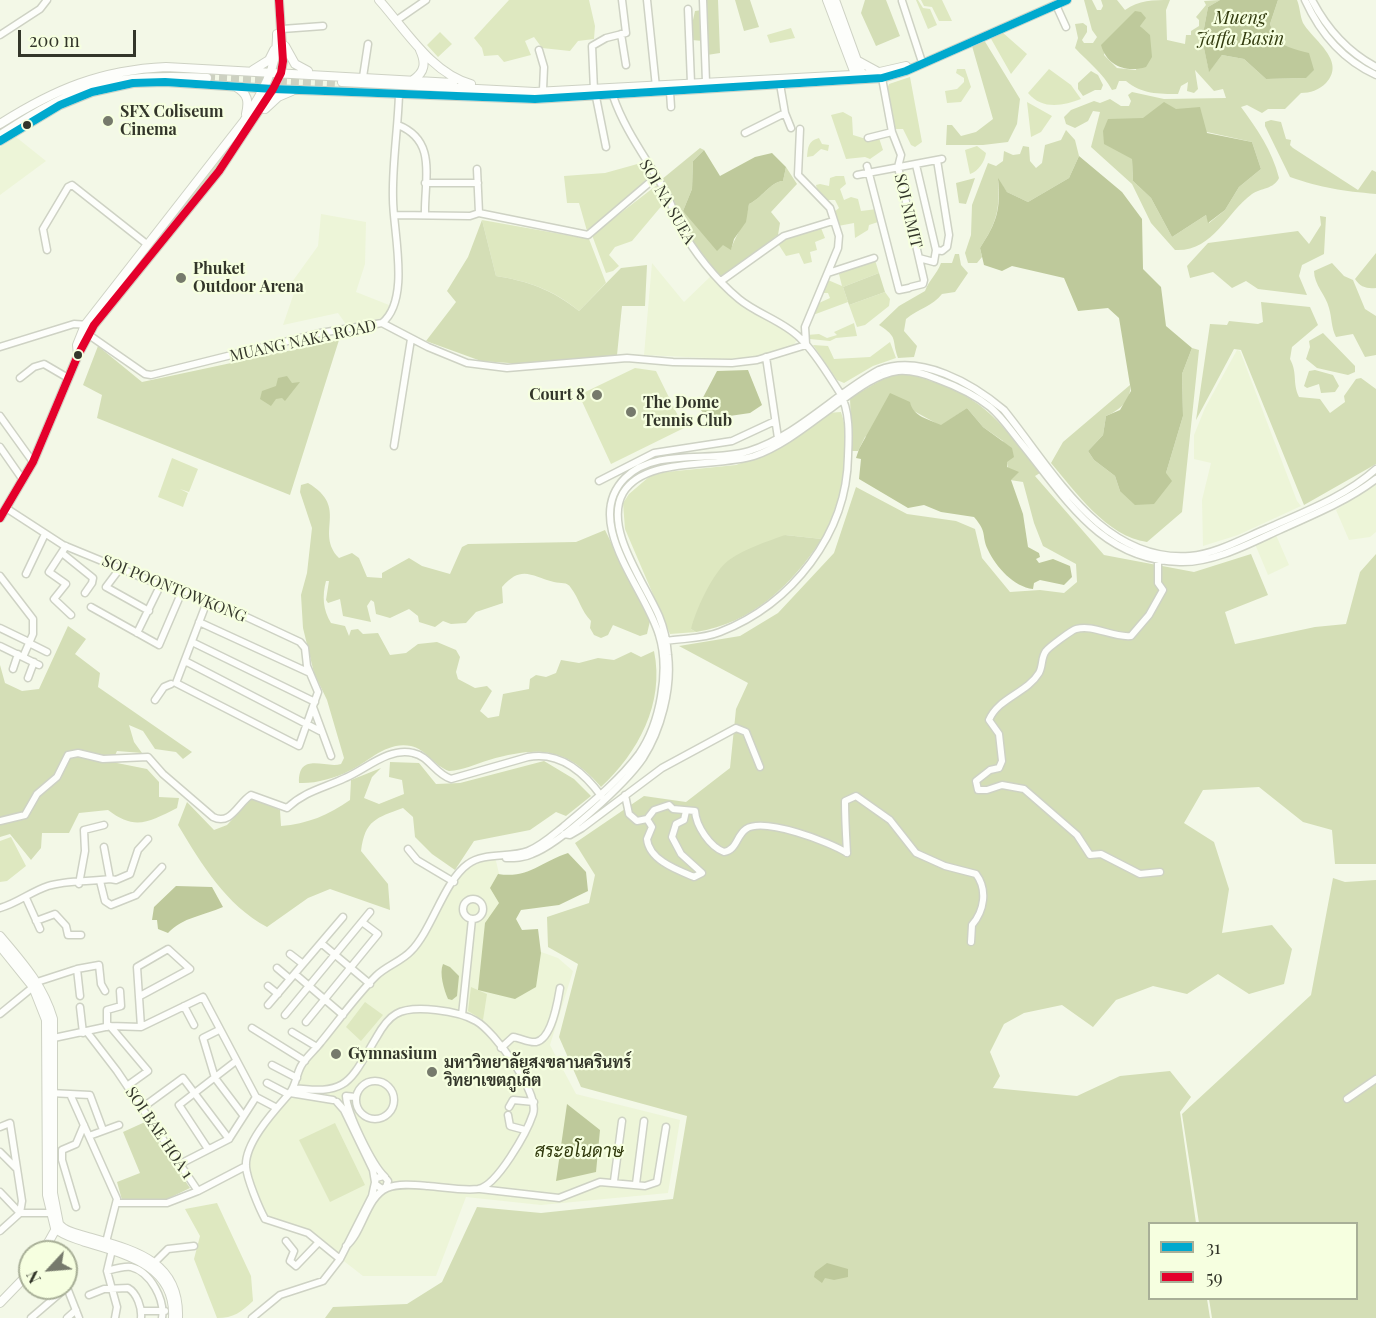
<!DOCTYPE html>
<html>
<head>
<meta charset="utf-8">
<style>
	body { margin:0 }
	#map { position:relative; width:1376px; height:1318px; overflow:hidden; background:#f3f8e7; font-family:"Playfair Display",serif }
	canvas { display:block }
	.legend { position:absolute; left:1148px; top:1222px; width:210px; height:78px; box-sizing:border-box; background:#f6ffe0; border:2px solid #a8af97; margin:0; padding:8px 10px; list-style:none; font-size:18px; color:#33362a }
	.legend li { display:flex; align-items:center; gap:12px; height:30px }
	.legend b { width:30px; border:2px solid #a8af97 }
	.north { position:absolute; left:18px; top:1240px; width:60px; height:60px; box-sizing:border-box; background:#f6ffe0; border:2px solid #a8af97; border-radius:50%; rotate:244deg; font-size:16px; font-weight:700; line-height:24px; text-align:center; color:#33362a }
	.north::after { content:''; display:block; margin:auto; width:21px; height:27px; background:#767a6c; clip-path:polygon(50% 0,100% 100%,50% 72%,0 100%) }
	.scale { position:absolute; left:18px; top:30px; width:118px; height:27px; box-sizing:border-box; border:3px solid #33362a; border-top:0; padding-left:8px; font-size:18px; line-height:21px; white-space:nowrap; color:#33362a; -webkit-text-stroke:4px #f6ffe0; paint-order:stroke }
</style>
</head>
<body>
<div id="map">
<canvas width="1376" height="1318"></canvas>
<ul class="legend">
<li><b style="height:8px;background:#00a9ce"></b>31</li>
<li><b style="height:8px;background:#e4002b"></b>59</li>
</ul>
<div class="north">N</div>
<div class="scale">200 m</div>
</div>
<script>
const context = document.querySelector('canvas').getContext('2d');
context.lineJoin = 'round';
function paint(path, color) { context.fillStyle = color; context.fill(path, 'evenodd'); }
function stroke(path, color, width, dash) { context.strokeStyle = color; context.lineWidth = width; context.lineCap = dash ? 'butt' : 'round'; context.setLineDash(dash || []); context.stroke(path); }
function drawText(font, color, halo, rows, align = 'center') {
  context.font = font + ' "Playfair Display",Sarabun,serif'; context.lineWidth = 4.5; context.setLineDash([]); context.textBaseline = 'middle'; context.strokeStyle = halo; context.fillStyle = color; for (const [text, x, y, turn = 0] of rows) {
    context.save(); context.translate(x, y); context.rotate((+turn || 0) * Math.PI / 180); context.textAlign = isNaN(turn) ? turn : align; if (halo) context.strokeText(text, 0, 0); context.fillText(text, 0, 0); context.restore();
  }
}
paint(new Path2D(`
	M16,137L46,161L0,195V147Z
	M321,214L366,222L365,264L356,292L389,305L385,317L348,327L338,313L283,325L295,290L292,282L318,246Z
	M652,263L684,302L712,275L757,313L797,339L794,345L756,357L729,359L644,355Z
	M1237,350L1240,351L1297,501L1301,506L1238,535L1203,546L1202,500L1211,463L1194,459V435L1205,408Z
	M1376,482V532L1370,537L1349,540L1336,510Z
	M1276,535L1289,565L1268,575L1255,544Z
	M495,857L516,943L558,958L573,971L550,1045L576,1094L680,1120L668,1193L541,1205L466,1197L436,1276H363L308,1233L265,1219L246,1166L254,1142L290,1093L301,1066L378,974L412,951L461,870Z`), '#edf5d8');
paint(new Path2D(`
	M509,0H589L595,26L594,39L578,41L570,51L542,48L534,37L525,41L531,55L504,62L498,55L484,56L482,48L474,38Z
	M916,0H918L923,8L930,9L937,25L928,29Z
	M921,0H942L952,21H939L932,7L924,6Z
	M791,28L795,38L770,43L767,35Z
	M440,32L452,44L438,57L427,45Z
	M1002,32L1027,54L1011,74L990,37Z
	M957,69H965L971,87L961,102L947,103L945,91L957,89L964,82V78L956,73Z
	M1049,69L1071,85L1081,99C1063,106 1042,110 1028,93Z
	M910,77L922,142L915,147L911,145L903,129H895L887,89L889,84Z
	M1027,102L1052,116L1041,132L1031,137Z
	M843,112L852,117L853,135L866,139L879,138L883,150L870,159L865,157L846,159L831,115Z
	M249,121L216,167L92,320Z
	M819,138L822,144L829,145L828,151L821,149L813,156L807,157C808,147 808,141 819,138Z
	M977,146L986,153C985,161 978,172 970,174L965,150Z
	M641,163L651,177L587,231L579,203H567L564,176L605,173Z
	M836,176H844L846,184L840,189L844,200L851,197L858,199L861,211L877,209L881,221L869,225L868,230L855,238L854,223L838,226L833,213L839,208L835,200H828L817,190L816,185L820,184L829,186L830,178Z
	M657,185L664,203L632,241L615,247L609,255L619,266L613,271L606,273L592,235Z
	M482,220L589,239L606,283L579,311C554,290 528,281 496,276Z
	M821,228L825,238L815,242L817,250L810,252L812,262L804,264L799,253L786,256L777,242Z
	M875,260L879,273L843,287L848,302L813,315L819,303L830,298L828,293H823L828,280L842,286L839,274Z
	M885,292L890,299L889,306L865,325L857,327L849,305Z
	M854,323L857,336L836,338L830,341L810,339L807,335L819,334L827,338L837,335L834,332Z
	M890,342L896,358L873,366L844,383L837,380L813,345L828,346L834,359L870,357Z
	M635,368L656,371L684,428L611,464L579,395Z
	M841,412C855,451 840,504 822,539L785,535L691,629L696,632L670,634L625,529L623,503L629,494L650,476L666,472L736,465L759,456L827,413Z
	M172,458L198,469L189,492L180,489L188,493L183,507L158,497Z
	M11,837L26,866L7,881L0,882V841Z
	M471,987L487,994L483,1020L468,1011Z
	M365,1002L383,1015L361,1041L346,1027Z
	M335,1123L365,1185L330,1202L299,1140Z
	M217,1203L251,1276L253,1301C241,1312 234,1318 217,1318L194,1259L200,1236L185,1209Z`), '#dee8c0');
paint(new Path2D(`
	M702,0H718L720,53L707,55Z
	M735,0H750L759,27L744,31Z
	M865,0H886L900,36L876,46L861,13Z
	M1084,0H1092L1097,10H1101L1103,6L1101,0H1117L1125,10C1139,0 1153,0 1170,0L1166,10L1167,40L1185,44L1186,35H1191V31L1199,26V20L1196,17L1206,5L1204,1L1220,0L1208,7L1202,39L1209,71L1222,55L1244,59L1266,79L1306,78L1289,48L1276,39L1270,24L1278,0H1297C1300,7 1300,16 1303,23C1313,40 1347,61 1326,83C1319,90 1310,93 1301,93L1285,109H1268L1262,113L1247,105L1241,107C1257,129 1272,150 1279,178C1274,189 1261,188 1252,194C1226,213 1213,252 1175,250L1151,223L1132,184L1091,147L1100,112L1093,111L1088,121L1075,128L1066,124L1064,117L1071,110L1094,101L1100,103L1110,99L1121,106H1129L1131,101L1128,95L1132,92L1164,99L1226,98L1223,89L1214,91L1195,70L1198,89L1194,93L1187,91L1188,82L1181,86L1178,94C1159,94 1141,94 1126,81H1119L1116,89L1112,90C1103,73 1088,62 1075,48L1078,38L1075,24L1083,23L1087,26V32L1082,40L1084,43H1093L1097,37L1092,30ZM1140,26L1144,31L1136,70L1117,68L1104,55C1111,30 1114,29 1140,26ZM1207,132L1252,142L1261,169L1239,187L1225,210L1209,223L1206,215L1172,237L1151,198L1133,181L1132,159Z
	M702,10L703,41L692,40L690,22L693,20L695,11Z
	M984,40L1020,99L1017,124L1008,142L983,145H946L947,125H952L961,136L976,132L993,119L972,46Z
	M1091,71L1098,75L1103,85L1101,90H1095L1083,96L1078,89V83Z
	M1271,120L1281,122L1286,139L1291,140L1290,145L1293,148L1358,190L1372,170L1376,172V194C1343,191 1322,188 1290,177L1265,126V122Z
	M1066,130L1075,140L1079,156L1069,178L1028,202L1007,192L998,180C1000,210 997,222 980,248L982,257L977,263H968L965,253L971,235L972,205L988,163L996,166L1003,161L1004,151L1013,155L1020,154L1023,146L1029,147L1030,161L1036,168L1042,163L1045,145L1061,140Z
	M700,148L704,150L693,161L692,189L683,211L731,249C737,232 746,223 749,204C761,199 770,182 783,181L786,167L797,184L771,212L780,223L778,235L723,277L718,274L688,235L661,180Z
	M975,178L966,204L959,203L956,183Z
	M1320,216L1326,217L1324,254L1302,265L1299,276L1307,295L1258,289L1246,281L1232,288L1213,272L1190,278L1187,266L1208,243L1298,231L1309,244L1321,225Z
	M482,220L496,276C528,281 553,290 579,311L621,268L647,265L645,306H622L617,355L523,364L481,361L426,341L456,302L447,291L468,257Z
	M1376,253V288C1367,289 1360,287 1355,279Z
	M955,254H959L961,265L968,273L955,292L942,294C933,306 918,309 906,319L904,331L917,346L914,357L898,358C891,338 899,338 879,325L899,306L925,291C929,280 937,274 941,263H952Z
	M1332,263L1344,276L1353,280L1365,309L1376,316V355L1365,357L1353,334L1336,337C1331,327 1332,318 1329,308C1326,295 1314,285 1314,271Z
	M879,273L885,292L849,305L843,287Z
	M1261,302L1310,307L1318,325L1292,347L1290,359C1298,374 1292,382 1299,397L1320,399L1330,413L1345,402L1344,396L1356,379L1361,378L1376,389V464L1304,505L1241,350L1234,349L1196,420L1210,324L1227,325L1229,321L1258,324L1263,322Z
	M1323,333L1355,366V372L1348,375L1317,368L1306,359L1310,347L1309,341Z
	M339,340L290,495L97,418L102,395L83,385L98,346L142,382Z
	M1192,348L1199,350L1182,512L1147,542C1107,537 1075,491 1051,463L1063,442L1130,385C1132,401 1118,411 1106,416L1103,435L1088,451L1094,460L1115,476L1120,491L1166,473L1183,416L1182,374Z
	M1315,370L1333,375L1339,386L1335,392L1321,393L1319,384L1307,388L1304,386L1309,371Z
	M904,374C916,375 928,380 940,384C989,402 1009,433 1040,473L1035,476L1104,555L1194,572L1251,554L1268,595L1225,612L1235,644L1315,627L1346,624L1360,572L1376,554V864H1335L1332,830L1303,822L1259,787L1203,790L1184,823L1214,842L1229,889L1222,933L1272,925L1292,949L1284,984L1249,994L1218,974L1187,994L1153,986L1116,1000L1093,1027L1062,1005L1024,1013L1004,1024L990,1052L1000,1076L993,1088L1077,1096L1120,1076L1170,1071L1191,1097L1180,1112L1196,1223L1150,1224V1298L1207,1299L1210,1318H325L333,1307L407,1304L442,1282L477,1207L541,1213L673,1199L687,1116L581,1087L559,1037L578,964L548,947L547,917L589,903L595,875L575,843L644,796L686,802L730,768L736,709L748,683L679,646L740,636L778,613L834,553L856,487L907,514L956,521L975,529L982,558L1010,592L1040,590L1064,593L1077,582L1076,564L1043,546L1034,523L1023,482L1010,480L1003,441L983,427L967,408L941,426L912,410L865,437L858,451H852L850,398L888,376Z
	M308,483C350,508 314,532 339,558L352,553L359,558L367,577L382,578V573L409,558L422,566L450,574L462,547L468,544L576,542L605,530L650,621L647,634L640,636L613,625L608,635L601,638L594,635L590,628L591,621C581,611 579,598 571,588C567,581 561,584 554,582C532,577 522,564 502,587L503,603L476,612L466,623L451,624L443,621L435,627L419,622L418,616L409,609L390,618L376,614L374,602L371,600L367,606L371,622L343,616L340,599L328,603L326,600L329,581H326C322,596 323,610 331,623L345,626L349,636L351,630L358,629L363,634L378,633L390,655L406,653L418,644L437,642L456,650L460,657L456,672L458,679L475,688L487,686L492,691L480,711L488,718L499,716L503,694L529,689L530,679L536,675L546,677L556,673L561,660L579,663L598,658L614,660L631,652L641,657L654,651C665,703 638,753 601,787C566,747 539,746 489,760C476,764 463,770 449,771C434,766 426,749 411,746C386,741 369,762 349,771C335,778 314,784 299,783C298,751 326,769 341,764L344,758L327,700L314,673L303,628L301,595L307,573L312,528L300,492L301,485Z
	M785,535L822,539C791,585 753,623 696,632L691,629C696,609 713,572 729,560C746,548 766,542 785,535Z
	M68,626L86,639L75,654L100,673L98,687L192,752L183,759L176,752L155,749L143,731L129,725L134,742L142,753L117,751L112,762L147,769L159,782V797L179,798L177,808C149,822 135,831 108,810L79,813L69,833H42L41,848L31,860L10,834L0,837V665L5,683L22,691L39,689Z
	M544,761L574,779L591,796L566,816L556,812L530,830L474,841L455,870L432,854L415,837L413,817L403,808C376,818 365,820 361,851L388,884L390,910L330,889L308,898L267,927C226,905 202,865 178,825L187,802L214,830L227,825L252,798L280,810L281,826C307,824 329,815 350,800L351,780L381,768L372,777L364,798L379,804L404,794L402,780L389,777L390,762L419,763L436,784L460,783Z
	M1333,878L1345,882L1376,880V1318H1212L1209,1299L1356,1298V1224L1199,1223L1182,1114L1311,995Z
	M145,1122L190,1188L165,1200H122L117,1182L140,1173L123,1132Z`), '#d4deb6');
paint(new Path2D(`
	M1220,0H1278L1270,24C1278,46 1286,47 1309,53L1314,70L1306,78L1266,79L1244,59L1222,55L1209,72L1202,39L1208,7Z
	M1135,11L1141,12L1146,18L1140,26L1150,35L1152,57L1146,67C1126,73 1107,66 1101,45Z
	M1164,102L1176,109L1200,107L1207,133L1252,142L1261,169L1239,187L1225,210L1208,223L1206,215L1172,237L1151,198L1133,181L1132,159L1104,144L1103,131L1108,119L1143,118Z
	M704,150L720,176L755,157L772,153L786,167L783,181C770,182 761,199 749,204L746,222L734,239L731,250L723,245L717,251L683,211L692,189L693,161Z
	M1079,156L1122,192L1142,219L1143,269L1161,287L1166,326L1192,348L1182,374L1183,416L1166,473L1172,481L1154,504L1135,505L1120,491L1115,476L1094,460L1088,451L1103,435L1106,416L1120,410L1131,391L1119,318L1108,308L1078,311L1064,278L1012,266L1002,271L984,265L980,248C997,222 1001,210 998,178L1007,192L1028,202L1069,178Z
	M748,370L762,405L750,413L709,419L698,407L717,371Z
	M287,376L292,383L300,382L285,401L282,398L276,399L271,406L260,399L262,391L276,386L278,378Z
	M890,393L910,402C913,417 929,419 941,425L967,408L983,427L1012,448L1014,457L1007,462V467L1019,472L1011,480L1023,514L1028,547L1039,553L1040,557L1036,559L1039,563L1053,559L1070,566L1072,577L1064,585L1040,580L1034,583L1033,589C1014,587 996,567 988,550C981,535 988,533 974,517L941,512L924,505L908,508L859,479L861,459L856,458L859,449Z
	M568,853L586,872L588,891L559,905L521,910L516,919L522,930L538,929L541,953L536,987L515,999L478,990L485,923L499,903L490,888L498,874C529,879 542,861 568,853Z
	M176,886L212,887L223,907C203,916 183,917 168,933L158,929L157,920H152L154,907Z
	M443,964L450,967L459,976L457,996L452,1000L448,999C444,990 439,973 443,964Z
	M567,1104L600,1130L596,1172L556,1181Z
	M827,1263L848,1269V1277L834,1280L825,1278L822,1283L814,1277L815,1272Z`), '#bec99b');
stroke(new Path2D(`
	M207,78L342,85`), '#cdd1c1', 8, [8, 4]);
const minor = new Path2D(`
	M647,0L656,87
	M703,0L706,82
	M1305,0C1320,33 1343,60 1376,75
	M1312,0C1327,29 1348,52 1376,67
	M902,1L921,59
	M1056,5L1066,27
	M688,9L691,83
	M397,20L426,0
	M282,29L323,26
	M621,34L626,65
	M0,35L40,9L47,0
	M539,50L544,67L543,90
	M363,77L368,44
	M882,78L892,132L901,155L898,167L924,280L923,284L911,287
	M780,84L785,113L791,128
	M594,90L592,46L606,38L626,33L622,0
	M670,92L671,107
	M613,96C625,131 647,159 665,191C671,202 674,214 679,225C693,251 716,280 739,299C757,314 783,321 800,338C815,352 829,376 840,393C850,411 849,435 848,456C847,534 792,604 720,632C703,639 684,638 666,641
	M596,97L606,147
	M398,125C438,141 424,179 425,215
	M800,129L798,175L830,208L839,236L838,248L805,327L806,344
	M745,133L785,113
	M868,138L892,132
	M916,165L936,250L934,262L919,258
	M867,166L899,290L909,288
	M477,169L479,213
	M857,175L942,159
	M425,183H478
	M395,215L470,216L479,213L588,235L656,177
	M47,250L43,229L68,187L72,185L148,245
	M936,250L942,251L947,247L949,235L937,160
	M828,273L874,258
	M721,281L784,236L833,221
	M382,323C411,300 393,231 393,199C392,164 398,129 399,94
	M89,335L145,374L151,375L320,333L382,323L428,347L467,363L507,368L627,358L673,362L732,363L757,360L806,345
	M0,347L74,324L89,325
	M766,357L778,438
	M20,378L34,367L44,364L68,378
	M0,416L33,462
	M394,446L411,339
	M0,447L23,480
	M599,481L654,453L732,441L775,421
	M6,508L63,545L153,582L208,599L300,642L305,648L307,666L318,692L299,746L176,683L208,599
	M66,546L49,572L66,584L54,599L71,615
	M62,553L93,578L92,583L85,593
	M1158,560V583L1163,590L1149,615L1131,636C1112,638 1094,624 1076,629C1072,630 1049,647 1046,651C1041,657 1043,666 1039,673C1027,693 998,698 989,720L999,734L1002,761L999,768L990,770L976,781L978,790H987L1002,785L1024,789L1077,835L1090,855L1101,854L1140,874L1160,872
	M121,567L106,587L149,611
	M26,574L45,534
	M0,576L33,619V634L23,657
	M91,607L159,645L183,589
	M199,622L310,673
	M0,628L29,642
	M137,633L161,584
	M192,642L315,702
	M29,643L47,652
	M0,646L39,665
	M185,661L320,731
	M13,669L18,654
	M28,678L34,662
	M155,700L164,687L171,684
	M313,707L331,756
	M625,795L629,814L637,821L647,819L654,810L669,805L673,809L695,811C696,826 710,847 724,852C737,850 736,836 746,829C764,817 830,842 847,853
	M647,819L652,827L647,839C649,860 677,870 694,877L702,873L681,854L672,837L676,824L684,820L686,811
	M0,821L25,815L37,794L57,777L68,755L78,753L103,759L148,757L163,774L213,817C231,826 238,803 251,795L287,808C305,791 324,788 345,778C366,769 389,747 413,753C429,756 435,774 451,779L528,757C559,751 584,772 602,797
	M564,834L570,835L582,828L662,768L736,728L746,732L760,767
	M408,849L417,860L454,882
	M847,853C846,835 845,819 845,801L856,796L890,820L916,853L945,866L976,874C988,890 984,911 972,925L971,942
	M506,858C515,858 524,858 532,854C560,844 626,783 643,758C661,730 672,688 668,655C667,642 664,628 659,616C645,583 603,528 623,493C645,456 716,468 754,456C783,446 809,424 834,406C852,393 875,374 898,371C911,370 925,374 937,379C956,386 975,395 990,407C1002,417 1011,431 1021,443C1066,498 1100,560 1180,562C1212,563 1247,545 1275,532C1310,516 1346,502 1376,479
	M110,879L116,880L130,874L138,850L148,839
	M100,881L105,901L111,905L136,895L162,867
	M79,884L85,851L84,830L104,825
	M26,898L40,929
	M463 909a10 10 0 1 1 20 0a10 10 0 1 1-20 0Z
	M0,908C18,903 30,892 48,886C67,880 90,882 110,879L104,847
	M36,921L55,914L66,926L68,935H81
	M321,943L370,984
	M290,954L303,964
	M277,968L290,979
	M77,969L80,996
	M295,974L343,1015
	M37,982L77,969L99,965L101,984L105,991
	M268,986L278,994
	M140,996L190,969L168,949L137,967L141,1027
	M268,1005L343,917
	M184,1006L194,1025
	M80,1007L83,1033
	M0,1014L33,987
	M285,1015L370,912
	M462,1015L472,919
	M306,1022L378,934L362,922
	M110,1026L148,1071L127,1086
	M107,1027V1010L121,1006L120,991
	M252,1028L305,1061
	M219,1030L203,1038L215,1078L243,1115
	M87,1032L117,1071L198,1191L246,1166
	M292,1032L317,1047
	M49,1039L110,1026L141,1027L203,997L256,1097
	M501,1048L513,1037C521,1038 528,1043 536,1042C552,1039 558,1000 560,988
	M272,1065L297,1078
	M356 1100a19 19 0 1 1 38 0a19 19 0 1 1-38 0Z
	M267,1083L288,1094
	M293,1088C348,1095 349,1083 376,1038C381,1029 387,1019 396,1014C413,1004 459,1011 476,1021C494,1031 540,1093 533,1114C527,1132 497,1186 478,1189C463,1191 443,1187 428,1186C416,1185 399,1183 387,1188C366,1197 363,1232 346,1246
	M50,1093L90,1095L103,1130
	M290,1093L333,1100
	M70,1094L117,1199L106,1242
	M256,1097L275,1107
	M356,1097L346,1096C347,1113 372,1165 385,1177
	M1347,1099L1376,1079
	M337,1102L344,1110L373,1170L375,1182
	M509,1107L513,1100L534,1102
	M142,1108L183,1078L229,1139
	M508,1115L510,1126L525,1130
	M0,1127L10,1123L22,1201L20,1213L0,1231
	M89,1136L119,1125
	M208,1149L179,1105L236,1061
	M0,1152L16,1168
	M180,1164L229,1139L256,1097
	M614,1181L622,1121
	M636,1184L644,1121
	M480,1189L559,1198L600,1182L645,1186L657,1182L666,1127
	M0,1192L20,1213H51
	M117,1203H167L198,1191
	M76,1207L62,1160V1150L76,1144L84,1125
	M286,1241L294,1251L290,1261L296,1266L319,1242
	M340,1259L372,1196L376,1178L384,1176L388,1181L386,1187L382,1189L375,1184
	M155,1262L168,1249L194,1246
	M107,1271L112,1250
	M66,1285L79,1318
	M89,1295L104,1289L128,1288C137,1293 142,1308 141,1318
	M142,1311H165
	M31,1318L66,1288
	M67,1318L76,1310
	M115,1318L117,1307L107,1271C114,1269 124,1266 131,1267C151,1272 165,1300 162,1318
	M252,1318L280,1295L323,1281L340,1259L308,1233L265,1219C259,1208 247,1179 246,1167C244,1143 275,1110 289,1094C296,1086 296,1075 301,1066C306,1057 315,1050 321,1042C339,1020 356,996 376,976C386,966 402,961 411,951C432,930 444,881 468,864C484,852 510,858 528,851C541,846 553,835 563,827C589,805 619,781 639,754C660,724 670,670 659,635C646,589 581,522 625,478C656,447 710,463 749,451C797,436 835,394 879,370C921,354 972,383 1004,410C1052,469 1101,563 1190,556C1216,554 1244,538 1268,528C1304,512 1346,496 1376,469`);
const major = new Path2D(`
	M379,0C405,29 432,74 471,84
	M827,0L857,79
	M835,0L863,77
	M285,46L295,64L308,71
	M858,61L880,73
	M253,70L269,60L274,50
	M413,80C425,72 426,63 420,50
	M342,82L535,92L871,74L906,66
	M236,87C248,94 249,101 246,114
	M265,109L278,97L292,91
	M0,124C55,89 101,70 166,67L453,83
	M2,134C78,84 116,73 207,78
	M0,141L60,105L92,92L133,83L165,82L273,89L535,99L882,78L906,71L1067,0
	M78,355L77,345L85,325L244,121C261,95 278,67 277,34
	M0,518L33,462L78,355L94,325L219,171L273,89L281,73L283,61L279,0
	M0,936C22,962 43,985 53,1019V1193L59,1224C65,1232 78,1234 88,1237C133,1250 180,1260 178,1318
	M0,946L33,987L46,1020L47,1195L55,1228C63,1236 75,1238 85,1242C125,1254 176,1265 173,1318
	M43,1252L58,1225
	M0,1303L30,1272`);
stroke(minor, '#ced2c4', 9);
stroke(major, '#ced2c4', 10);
stroke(minor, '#fdfefb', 6);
stroke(major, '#fdfefb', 8);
stroke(new Path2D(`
	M0,141L60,105L92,92L133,83L165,82L273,89L535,99L882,78L906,71L1067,0`), '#00a9ce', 8);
stroke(new Path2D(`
	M0,518L33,462L78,355L94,325L219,171L273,89L281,73L283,61L279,0`), '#e4002b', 8);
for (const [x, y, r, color] of [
	[108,121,6,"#767a6c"],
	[27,125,5,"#33362a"],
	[181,278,6,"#767a6c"],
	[78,355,5,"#33362a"],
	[597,395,6,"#767a6c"],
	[631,412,6,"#767a6c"],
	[336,1054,6,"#767a6c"],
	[432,1072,6,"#767a6c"]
]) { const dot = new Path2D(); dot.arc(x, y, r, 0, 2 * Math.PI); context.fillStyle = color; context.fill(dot); stroke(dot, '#f6ffe0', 2); }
drawText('bold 16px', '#33362a', '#f6ffe0', [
	["SFX Coliseum",120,112],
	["Cinema",120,130],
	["Phuket",193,269],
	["Outdoor Arena",193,287],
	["Court 8",585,395,"right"],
	["The Dome",643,403],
	["Tennis Club",643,421],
	["Gymnasium",348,1054],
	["มหาวิทยาลัยสงขลานครินทร์",444,1063],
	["วิทยาเขตภูเก็ต",444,1081]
], 'left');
drawText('16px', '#33362a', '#f6ffe0', [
	["SOI NA SUEA",667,202,60],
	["SOI NIMIT",908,211,77],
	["MUANG NAKA ROAD",303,341,-12],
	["SOI POONTOWKONG",174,589,22],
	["SOI BAE HOA 1",159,1133,56]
]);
drawText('italic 18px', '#313a0d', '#f6ffe0', [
	["Mueng",1240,18],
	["Jaffa Basin",1240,39],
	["สระอโนดาษ",579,1151]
]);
</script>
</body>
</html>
